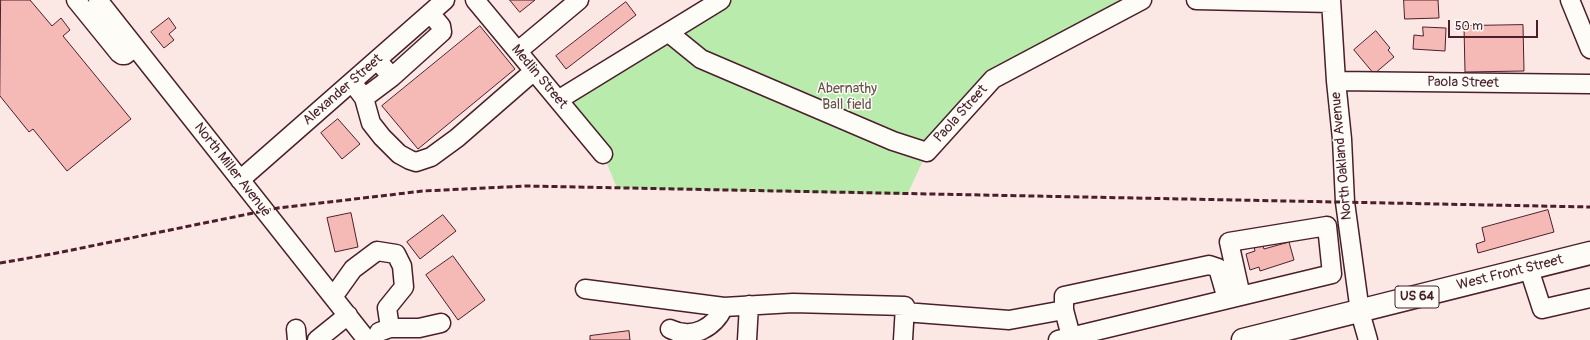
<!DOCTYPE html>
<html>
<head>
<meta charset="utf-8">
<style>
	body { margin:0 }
	#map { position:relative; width:1590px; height:340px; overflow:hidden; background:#fbe8e4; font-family:Pangolin,sans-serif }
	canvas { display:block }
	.scale { position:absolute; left:1448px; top:20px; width:90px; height:18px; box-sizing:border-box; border:2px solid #4a1f2b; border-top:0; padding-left:5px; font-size:12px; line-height:14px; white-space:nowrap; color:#4a1f2b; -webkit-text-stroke:3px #fdfcf7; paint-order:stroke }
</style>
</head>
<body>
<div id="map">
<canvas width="1590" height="340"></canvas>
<div class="scale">50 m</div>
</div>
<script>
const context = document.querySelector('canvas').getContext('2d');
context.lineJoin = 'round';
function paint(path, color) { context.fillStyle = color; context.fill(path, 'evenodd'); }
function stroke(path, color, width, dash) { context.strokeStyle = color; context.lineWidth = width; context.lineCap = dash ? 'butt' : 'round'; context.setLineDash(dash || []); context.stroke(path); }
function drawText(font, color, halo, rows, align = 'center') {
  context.font = font + ' Pangolin,sans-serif'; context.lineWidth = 3; context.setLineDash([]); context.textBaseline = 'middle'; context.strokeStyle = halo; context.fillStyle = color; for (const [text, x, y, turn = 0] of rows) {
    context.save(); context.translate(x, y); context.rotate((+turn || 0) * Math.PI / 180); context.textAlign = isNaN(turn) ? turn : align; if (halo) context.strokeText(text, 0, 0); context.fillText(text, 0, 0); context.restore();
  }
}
paint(new Path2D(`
	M721,0H1142L993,79L927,152L907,195L617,188L603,154L558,100Z`), '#b8ebac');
const building = new Path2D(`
	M1,0H30L52,26L61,18L70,30L63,36L131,119L67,171L33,129L29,132L0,96Z
	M510,0H535L520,12Z
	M1404,0H1438L1439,18L1405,19Z
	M626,2L636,15L566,69L556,56Z
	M169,18L176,28L169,34L174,40L164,48L151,32Z
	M1523,25L1524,71L1465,72L1464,26Z
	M480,26L515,69L418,149L382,106Z
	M1423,27L1446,28L1445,51L1413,49L1414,35L1423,36Z
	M1376,31L1390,48L1388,50L1394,57L1374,74L1354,50Z
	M338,119L360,144L342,159L321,133Z
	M1548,210L1554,232L1478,253L1476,244L1485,241L1482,228Z
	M351,213L358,247L335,252L327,218Z
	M443,215L456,231L420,259L407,242Z
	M1261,241L1264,249L1289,242L1294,260L1260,271L1259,267L1250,270L1246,254L1255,251L1253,243Z
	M453,256L485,300L458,320L426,275Z
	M629,331L630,340H590V336Z`);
paint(building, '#f6bab6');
stroke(building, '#4a1f2b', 1);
const minor = new Path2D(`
	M76,0L119,53L122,55H125L135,47
	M98,0L367,340
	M475,0L603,154
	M1196,0L1331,3
	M1331,0L1336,81L1342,139L1345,202L1360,312L1368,340
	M1570,0L1590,49
	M669,33L701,59L893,141L927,152L993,79L1142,0
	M518,51L579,0
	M377,60L392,77L442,32L441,26L430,13
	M1336,81L1590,84
	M352,82L364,98L371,123L382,137L399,154L410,160L416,162L431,157L457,138L534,71
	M364,98L392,77
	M558,100L721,0
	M240,180L445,0
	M1529,269L1542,309L1590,298
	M585,289L724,307L793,303L905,306L903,340
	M333,297L353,269L377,251L396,254L402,266L404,287L387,308L390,328
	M904,312L1009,320L1064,310
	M296,329L297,340
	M670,329C693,340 714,328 724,307
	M379,332L390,328H419L441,323
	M317,340L348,315
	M747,340L749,305
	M1058,340L1332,274L1327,226L1229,242L1241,296
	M1072,340L1064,310V296L1209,265L1218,268L1227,299`);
const major = new Path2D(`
	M1243,340L1590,253`);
stroke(minor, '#4a1f2b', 21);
stroke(major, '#4a1f2b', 25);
stroke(minor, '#fdfcf7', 18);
stroke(major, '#fdfcf7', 22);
stroke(new Path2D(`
	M0,263L52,254L278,208L423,191L526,186L1590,207`), '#4a1f2b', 3, [6, 3]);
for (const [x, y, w] of [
	[1417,297,44]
]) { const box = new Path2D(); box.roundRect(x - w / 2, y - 11, w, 22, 3); context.fillStyle = '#fdfcf7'; context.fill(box); stroke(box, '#4a1f2b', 1); }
drawText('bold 13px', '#4a1f2b', null, [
	["US 64",1417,297]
]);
drawText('14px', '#4a1f2b', '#fdfcf7', [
	["Medlin Street",539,77,50],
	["Paola Street",1463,83,1],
	["Alexander Street",343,90,-41],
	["Paola Street",961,114,-48],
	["North Oakland Avenue",1342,156,-95],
	["North Miller Avenue",232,170,52],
	["West Front Street",1510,273,-14]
]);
drawText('14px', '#66524b', '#fdfcf7', [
	["Abernathy",847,89],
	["Ball field",847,105]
]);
</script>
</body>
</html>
